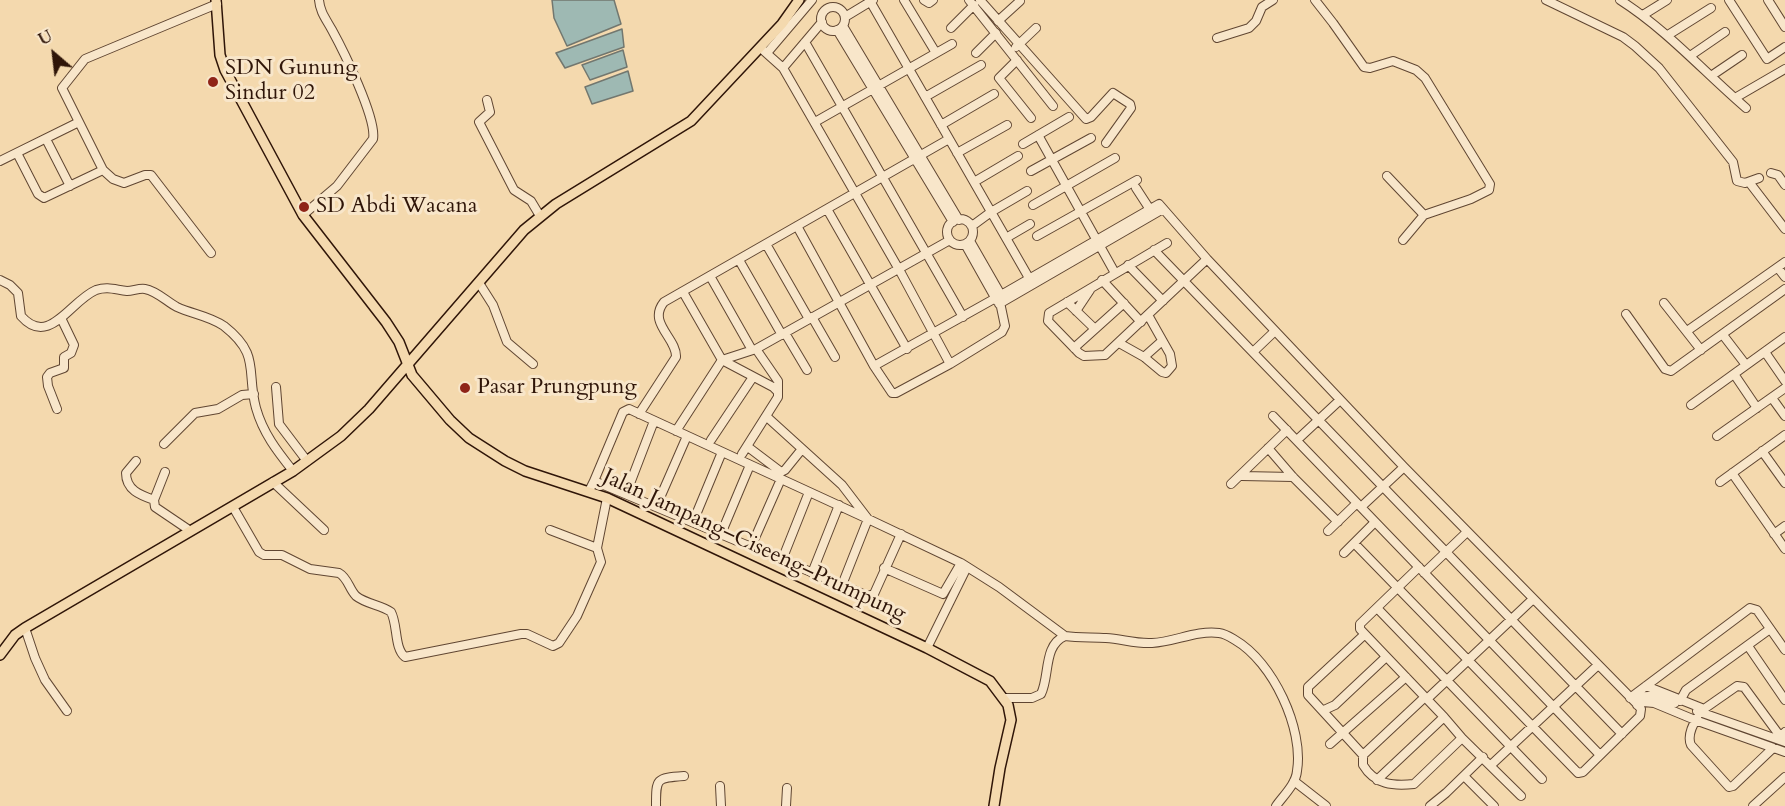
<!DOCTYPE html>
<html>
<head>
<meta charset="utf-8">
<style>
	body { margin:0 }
	#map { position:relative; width:1785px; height:806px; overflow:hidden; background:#f4d9ae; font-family:Cardo,serif }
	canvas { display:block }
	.north { position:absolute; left:24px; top:24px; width:60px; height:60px; -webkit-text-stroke:4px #f8e6ca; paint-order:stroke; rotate:332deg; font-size:16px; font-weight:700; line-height:24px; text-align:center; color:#2f1508 }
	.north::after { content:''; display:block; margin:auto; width:21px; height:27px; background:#2f1508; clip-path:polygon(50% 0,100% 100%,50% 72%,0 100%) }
</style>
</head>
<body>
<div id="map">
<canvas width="1785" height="806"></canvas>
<div class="north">U</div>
</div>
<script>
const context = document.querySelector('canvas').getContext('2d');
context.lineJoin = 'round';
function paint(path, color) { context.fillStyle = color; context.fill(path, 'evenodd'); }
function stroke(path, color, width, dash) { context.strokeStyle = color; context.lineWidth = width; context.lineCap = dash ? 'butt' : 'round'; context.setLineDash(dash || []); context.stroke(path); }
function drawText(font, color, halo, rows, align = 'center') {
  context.font = font + ' Cardo,serif'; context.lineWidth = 6; context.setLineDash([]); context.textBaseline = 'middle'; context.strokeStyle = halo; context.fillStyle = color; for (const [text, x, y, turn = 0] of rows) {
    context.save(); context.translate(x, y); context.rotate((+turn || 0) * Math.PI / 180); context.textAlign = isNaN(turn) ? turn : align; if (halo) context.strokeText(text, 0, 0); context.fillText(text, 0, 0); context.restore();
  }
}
const water = new Path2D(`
	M552,0H614L621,24L567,46L554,18Z
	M622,29L624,47L565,68L556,53Z
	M623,50L627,67L590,80L582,65Z
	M628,71L633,91L592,104L585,87Z`);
paint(water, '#9eb9b3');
stroke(water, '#72776f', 1.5);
const minor = new Path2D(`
	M904,0L936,53
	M924,0L929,3L933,0
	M969,0L1053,106
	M980,0L1086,119L1091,117L1113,93L1130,104L1131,108L1106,143
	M1315,0L1333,23L1364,67L1370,68L1393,61L1416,70L1425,78L1490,184L1489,190L1471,199L1424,215L1403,240
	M1546,0L1623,37L1635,46L1659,68L1733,162L1737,181L1745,183L1759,178
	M1620,0C1667,30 1704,72 1746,108
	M1729,0L1767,59L1785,47
	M1768,0L1785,27
	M870,1L1029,278
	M821 19a12 12 0 1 1 24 0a12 12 0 1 1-24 0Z
	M1643,15L1667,0
	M845,17L873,0
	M998,21L1020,1
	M822,22L783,68L901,273L950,364
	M843,26L959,220
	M951,28L974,5
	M837,30L953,222
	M1668,35L1711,8
	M1217,38L1249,28L1256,21L1262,7L1273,0
	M805,42L963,317
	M1016,47L1036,28
	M764,51L783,68
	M767,53L812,0
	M976,53L996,33
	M1690,56L1725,32
	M1017,60L999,78L1031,118
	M1711,76L1742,55
	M925,97L981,65
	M1735,98L1785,69
	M487,100L490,112L479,122L514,190L531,201L540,216
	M815,122L952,44
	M941,125L994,94
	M1038,135L1115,273
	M46,139L70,186
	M1023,144L1069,117
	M17,153L38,194L44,198L103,170
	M957,153L1007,125
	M0,161L79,122
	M1031,171L1091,138
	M1771,173L1778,175L1785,185
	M1387,176L1424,215
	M974,182L1018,156
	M1749,182L1785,229
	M1136,188L1149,208
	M1033,205L1115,158
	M827,209L907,349
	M303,215L337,186L373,139C377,119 343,50 332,30C326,19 320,12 319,0
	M947 232a13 13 0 1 1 26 0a13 13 0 1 1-26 0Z
	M797,226L874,366L892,393H896L950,364L1002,332L1005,326L1001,307
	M972,226L991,212L1027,191
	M1037,236L1137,180
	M1006,238L1030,224
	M970,241L1001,295L1159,204L1207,259L1404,467L1636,703L1641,709L1640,716L1583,772L1578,773L1354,543
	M1167,243L1049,313L1048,321L1079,353L1084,356L1105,355L1207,259
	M766,244L809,319
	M965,244L997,301
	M1154,250L1622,734
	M211,253L151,175H145L124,183L113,179L103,170L62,88L85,59L217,4
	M739,260L782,335
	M1128,265L1163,301
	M1778,268L1785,277
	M710,276L752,350
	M0,280L10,285L18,293L21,316C49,348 70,301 96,290C108,286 116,290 127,291C133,291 139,288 145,289C157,291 167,302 177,307C192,314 210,316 224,326C261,355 246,371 256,408C263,433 277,451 293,471
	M1102,280L1141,322
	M479,283L493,305L507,342L533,364
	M683,292L722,360L773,387L778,392V397L742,454
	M1067,302L1095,329
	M1664,303L1701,350
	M999,304L1163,209
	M1076,311L1090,290
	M1626,314L1665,369L1671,371L1785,289
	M812,317L835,357
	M1687,331L1785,262
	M785,333L807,370
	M1723,335L1746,365
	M1119,343L1144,357L1162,372L1166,373L1172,366L1170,354L1148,315
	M1074,348L1124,303
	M756,349L778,381V392
	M1253,352L1275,331
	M1765,352L1785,381
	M1144,357L1162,341
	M874,366L1001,295L1002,297
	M1734,374L1757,408
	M276,387L279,424L307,461
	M1772,398L1785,416
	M1691,405L1785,337
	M57,409L48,386L47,377L50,373L64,368V357L71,353L74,345L61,318
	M639,414L676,357C677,338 647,323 664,302L949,139
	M1273,416L1600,755
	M767,417L842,485L868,519L842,585
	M676,431L722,360L756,349L950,240
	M1717,436L1785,388
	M711,440L753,377
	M1297,440L1340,400
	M164,444L195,413L218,409L242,395L254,394
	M748,447L781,472L785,470L802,449
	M1268,448L1293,477L1338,522
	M1762,451L1785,483
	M136,461L126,473C126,490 140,495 154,500
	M165,472L154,500L155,507L189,530
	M1732,473L1785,549
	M1242,476L1293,477
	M594,481L623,412L629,409L868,519L961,563L943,594L884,568
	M273,482L324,530
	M1720,482L1785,435
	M1231,484L1287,430
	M589,491L594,481L868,596L874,594L901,534
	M626,494L654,421
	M233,507L259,552L264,555H282L310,569L339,573C348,578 349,589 356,596C366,604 381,605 391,612C398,625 394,648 405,657L521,634H527L553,646L559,643L577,616L601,562L597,548L607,498
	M656,507L687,436
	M1361,507L1404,467
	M693,522L722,452
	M550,530L597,548
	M1328,531L1357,503
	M721,534L750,465
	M1774,534L1785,526
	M751,547L781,479
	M1344,553L1375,522
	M782,560L809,492
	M961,563L999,587L1065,636
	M1419,567L1360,624V629L1444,717L1462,738L1521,796
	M812,573L839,505
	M1424,573L1467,532
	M1377,608L1542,779
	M25,628L35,658L45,680L67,711
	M1364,635L1308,687V695L1363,755V765C1375,785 1393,786 1414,784L1462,738
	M1748,646L1785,700
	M927,648L967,567
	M1646,686L1704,709L1737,686L1744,687L1777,732L1781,736L1785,732
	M1004,698H1032L1041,694C1050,676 1043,645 1065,636C1079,638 1093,637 1106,638C1122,639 1136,644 1152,643C1175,642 1196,630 1219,633C1226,634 1230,637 1235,640C1273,662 1304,729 1297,771C1296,784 1283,796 1276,806
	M1630,698L1750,608L1757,610L1785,650
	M1427,699L1533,599
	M1635,700C1648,691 1661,699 1675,703
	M1680,701L1686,690L1770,629
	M1637,705L1643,702L1654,703L1695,720L1785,752
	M1324,710L1335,705L1385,658
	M1697,711L1785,742
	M1697,718C1692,726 1687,736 1691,745L1729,787L1733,786L1773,748
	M1330,744L1406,677
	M1363,755L1425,697
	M1491,765L1598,665
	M1464,776L1494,806
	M1377,780L1444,717
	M1294,781L1326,806
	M720,786L721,806
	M656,806C656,778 656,778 684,776
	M786,806L787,788
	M1430,806L1446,793L1483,757
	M1753,806L1785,777`);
const major = new Path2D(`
	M216,0L220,55L225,70L303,215L386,322L399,342L412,375L450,420L469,438L505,461L525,471L607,498L927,648L990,681L1008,705L1011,720L1000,768L994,806
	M0,655L15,635L25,628L293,471L341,436L369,409L524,230L556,204L691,121L782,24L799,0`);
stroke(minor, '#604632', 10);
stroke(major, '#2f1508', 12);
stroke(minor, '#f8e6ca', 8);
stroke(major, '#f4d9ae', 9);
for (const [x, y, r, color] of [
	[213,82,6,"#8f2418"],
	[304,207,6,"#8f2418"],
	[465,388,6,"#8f2418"]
]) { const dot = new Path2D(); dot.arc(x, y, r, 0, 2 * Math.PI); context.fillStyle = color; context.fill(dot); stroke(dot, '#f8e6ca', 2); }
drawText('22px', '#2f1508', '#f8e6ca', [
	["SDN Gunung",225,69],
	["Sindur 02",225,94],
	["SD Abdi Wacana",316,207],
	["Pasar Prungpung",477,388]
], 'left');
drawText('22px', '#2f1508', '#f8e6ca', [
	["Jalan Jampang–Ciseeng–Prumpung",754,546,25]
]);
</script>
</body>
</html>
